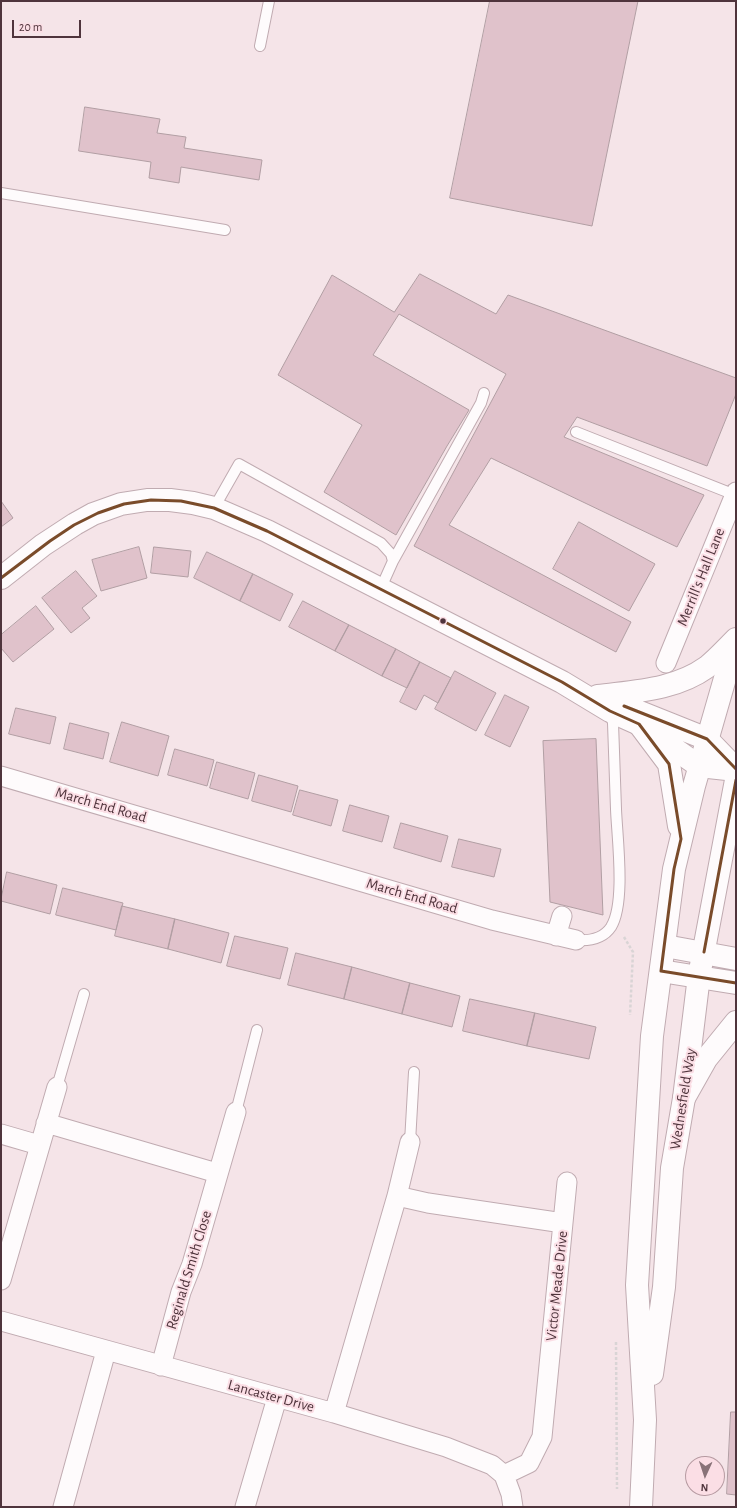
<!DOCTYPE html>
<html>
<head>
<meta charset="utf-8">
<style>
	body { margin:0 }
	#map { position:relative; width:737px; height:1508px; overflow:hidden; background:#f5e4e8; font-family:"Alegreya Sans",sans-serif }
	canvas { display:block }
	.frame { position:absolute; inset:0; border:2px solid #4f343c; pointer-events:none }
	.north { position:absolute; left:685px; top:1456px; width:40px; height:40px; box-sizing:border-box; background:#fbdee5; border:1px solid #b69aa1; border-radius:50%; rotate:183deg; font-size:11px; font-weight:700; line-height:16px; text-align:center; color:#4f343c }
	.north::after { content:''; display:block; margin:auto; width:14px; height:18px; background:#897278; clip-path:polygon(50% 0,100% 100%,50% 72%,0 100%) }
	.scale { position:absolute; left:12px; top:20px; width:69px; height:18px; box-sizing:border-box; border:2px solid #4f343c; border-top:0; padding-left:5px; font-size:12px; line-height:14px; white-space:nowrap; color:#4f343c; -webkit-text-stroke:3px #fbdee5; paint-order:stroke }
</style>
</head>
<body>
<div id="map">
<canvas width="737" height="1508"></canvas>
<div class="frame"></div>
<div class="north">N</div>
<div class="scale">20 m</div>
</div>
<script>
const context = document.querySelector('canvas').getContext('2d');
context.lineJoin = 'round';
function paint(path, color) { context.fillStyle = color; context.fill(path, 'evenodd'); }
function stroke(path, color, width, dash) { context.strokeStyle = color; context.lineWidth = width; context.lineCap = dash ? 'butt' : 'round'; context.setLineDash(dash || []); context.stroke(path); }
function drawText(font, color, halo, rows, align = 'center') {
  context.font = font + ' "Alegreya Sans",sans-serif'; context.lineWidth = 4; context.setLineDash([]); context.textBaseline = 'middle'; context.strokeStyle = halo; context.fillStyle = color; for (const [text, x, y, turn = 0] of rows) {
    context.save(); context.translate(x, y); context.rotate((+turn || 0) * Math.PI / 180); context.textAlign = isNaN(turn) ? turn : align; if (halo) context.strokeText(text, 0, 0); context.fillText(text, 0, 0); context.restore();
  }
}
const building = new Path2D(`
	M490,1H638L592,226L450,198Z
	M85,107L160,119L157,133L186,137L184,148L262,160L259,180L181,167L179,183L149,178L151,162L79,151Z
	M420,274L496,314L508,295L736,378V394L707,466L577,417L564,437L704,495L677,547L491,458L449,525L631,622L616,652L414,546L506,374L399,314L373,355L469,410L447,446L396,535L324,492L362,425L278,375L332,275L394,312Z
	M1,501L13,518L1,527Z
	M579,522L655,564L629,611L553,569Z
	M139,547L147,578L101,591L92,560Z
	M154,547L191,551L188,577L151,573Z
	M207,552L253,574L240,601L194,578Z
	M76,571L97,596L82,608L90,618L71,633L42,598Z
	M253,574L293,594L280,621L240,601Z
	M303,601L349,625L335,651L289,627Z
	M36,606L54,629L13,662L1,648V635Z
	M349,625L396,649L382,676L335,651Z
	M396,649L420,662L407,688L382,676Z
	M420,662L451,678L438,703L424,695L416,710L400,702Z
	M455,671L496,693L476,731L435,709Z
	M505,695L529,707L510,747L485,735Z
	M16,708L56,717L50,744L9,734Z
	M122,722L169,736L158,776L110,762Z
	M70,723L109,733L103,759L64,749Z
	M596,739L603,915L550,902L543,741Z
	M175,749L214,760L207,786L168,775Z
	M217,762L255,773L248,799L210,788Z
	M259,775L298,786L291,812L252,801Z
	M300,790L338,800L331,826L293,815Z
	M350,805L389,816L382,842L343,831Z
	M401,823L448,836L441,862L394,848Z
	M459,839L501,849L494,877L452,867Z
	M7,872L57,885L50,914L1,901Z
	M63,888L123,903L116,930L56,915Z
	M122,906L175,919L168,949L115,936Z
	M175,919L229,933L221,963L168,949Z
	M235,936L288,948L280,979L227,966Z
	M296,953L352,967L344,999L288,985Z
	M352,967L410,983L402,1014L344,999Z
	M410,983L460,996L452,1027L402,1014Z
	M470,999L535,1013L527,1046L463,1031Z
	M535,1013L596,1027L589,1059L527,1046Z
	M731,1412H736V1495L727,1494Z`);
paint(building, '#e0c2cb');
stroke(building, '#b19ea3', 1);
const lane = new Path2D(`
	M260,46L269,1
	M1,193L225,230
	M576,432L735,495
	M214,508L239,464L381,543L391,554L393,561L380,590
	M393,561L481,403L484,393
	M576,940C589,941 603,939 611,927C626,903 617,837 616,809C615,780 614,751 613,723L610,712
	M57,1087L84,994
	M236,1112L257,1030
	M410,1142L414,1072`);
const street = new Path2D(`
	M666,663L736,492
	M1,776L492,920L576,940
	M556,936L562,916
	M46,1123L217,1173
	M1,1134L39,1145
	M397,1196L428,1203L563,1223
	M1,1280L57,1087
	M1,1321L334,1413L446,1447L492,1465L504,1475L511,1494L513,1507
	M161,1366L181,1292L192,1264L236,1112
	M334,1413L397,1196L410,1142
	M504,1475L529,1463L542,1437L567,1182
	M63,1507L106,1351
	M245,1507L277,1398`);
const secondary = new Path2D(`
	M1,578L43,545L75,524L93,514L121,504L147,500H170L193,503L214,508L267,531L562,682L610,711L639,724L699,766L736,770
	M598,696C636,691 675,690 707,667C717,659 727,648 736,639
	M632,709L707,739L736,769
	M665,946L736,959
	M661,971L736,983
	M684,1098L706,1059L736,1022`);
const primary = new Path2D(`
	M639,724L669,764L679,826
	M652,1374L664,1287L672,1168L684,1098L699,976L736,780
	M641,1507L645,1420L637,1285L652,1036L674,869L694,786L736,640`);
stroke(lane, '#c0abb1', 12);
stroke(street, '#c0abb1', 21);
stroke(secondary, '#c0abb1', 24);
stroke(primary, '#c0abb1', 24);
stroke(new Path2D(`
	M624,937L633,952L630,1015
	M616,1342L617,1489`), '#d9d4d5', 2.5, [3, 2]);
stroke(lane, '#fefbfc', 10);
stroke(street, '#fefbfc', 19);
stroke(secondary, '#fefbfc', 22);
stroke(primary, '#fefbfc', 22);
stroke(new Path2D(`
	M1,578L50,541L74,525L98,513L124,504L151,500L181,501L214,508L267,531L562,682L610,711L639,724L669,764L681,839L674,869L661,971
	M624,706L707,739L736,769
	M704,952L736,780
	M661,971L736,983`), '#7a4b2a', 3);
for (const [x, y, r, color] of [
	[443,621,3.5,"#4f343c"]
]) { const dot = new Path2D(); dot.arc(x, y, r, 0, 2 * Math.PI); context.fillStyle = color; context.fill(dot); stroke(dot, '#fbdee5', 1.5); }
drawText('15px', '#4f343c', '#fbdee5', [
	["Merrill's Hall Lane",701,577,-68],
	["March End Road",101,805,16],
	["March End Road",412,896,16],
	["Wednesfield Way",683,1099,-81],
	["Reginald Smith Close",189,1270,-73],
	["Victor Meade Drive",557,1286,-84],
	["Lancaster Drive",271,1396,15]
]);
</script>
</body>
</html>
